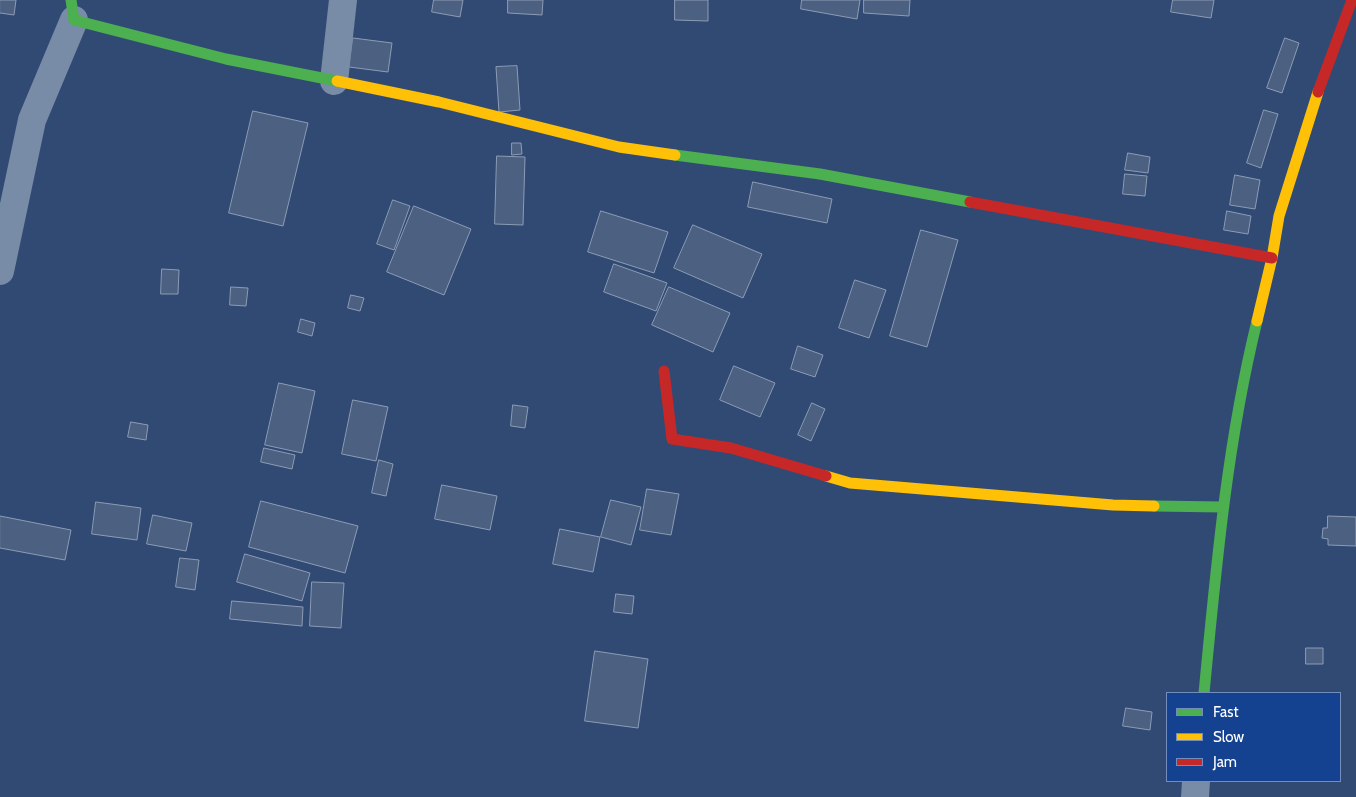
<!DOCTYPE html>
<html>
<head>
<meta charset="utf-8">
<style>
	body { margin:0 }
	#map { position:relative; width:1356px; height:797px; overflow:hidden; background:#314a74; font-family:Cabin,sans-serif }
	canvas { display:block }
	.legend { position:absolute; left:1166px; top:692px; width:175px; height:90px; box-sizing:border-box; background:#154290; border:1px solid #738ebc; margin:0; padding:6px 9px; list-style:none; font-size:15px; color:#fff }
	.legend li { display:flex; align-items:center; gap:10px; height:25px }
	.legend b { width:25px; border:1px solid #738ebc }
</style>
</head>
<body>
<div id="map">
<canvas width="1356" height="797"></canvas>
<ul class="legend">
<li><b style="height:6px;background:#4caf50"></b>Fast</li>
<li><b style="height:6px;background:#ffc107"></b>Slow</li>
<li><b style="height:6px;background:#c62828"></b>Jam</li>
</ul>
</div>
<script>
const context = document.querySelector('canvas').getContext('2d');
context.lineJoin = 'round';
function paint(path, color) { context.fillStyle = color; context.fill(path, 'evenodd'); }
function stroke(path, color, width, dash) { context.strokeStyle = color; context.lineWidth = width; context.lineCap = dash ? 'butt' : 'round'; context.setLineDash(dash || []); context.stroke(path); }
const building = new Path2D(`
	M0,0H16L14,15L0,13Z
	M434,0H463L460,17L432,12Z
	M508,0H543L542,15L508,13Z
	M675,0H708V21L675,20Z
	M802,0H860L857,19L801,9Z
	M864,0H910L909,16L864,13Z
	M1173,0H1214L1211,18L1171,12Z
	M353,38L392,43L388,72L349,67Z
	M1285,38L1299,43L1282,93L1267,88Z
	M517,66L520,110L499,112L496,67Z
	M1264,110L1278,114L1261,168L1247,163Z
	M253,111L308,123L283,226L229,213Z
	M512,143H521L522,154L512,155Z
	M1128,153L1150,157L1148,173L1125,170Z
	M497,156L525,157L523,225L495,224Z
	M1125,174L1147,176L1145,196L1123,194Z
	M1235,175L1260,180L1255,209L1230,205Z
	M753,182L832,199L827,223L748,207Z
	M393,200L410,206L394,250L377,244Z
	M414,206L471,229L444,295L387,272Z
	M601,211L668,232L654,273L588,252Z
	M1227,211L1251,216L1248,234L1224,230Z
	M693,225L762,254L743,298L674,268Z
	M921,230L958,240L927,347L890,336Z
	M614,264L667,283L656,311L604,292Z
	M162,269L179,270L178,294H161Z
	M855,280L886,290L869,338L839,328Z
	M231,287L248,288L246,306L230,305Z
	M669,287L730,313L713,352L652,325Z
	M351,295L364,298L360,311L348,308Z
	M301,319L315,323L312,336L298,332Z
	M798,346L823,355L815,377L791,369Z
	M734,366L775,383L760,417L720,400Z
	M279,383L315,391L302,453L265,445Z
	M353,400L388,407L376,461L342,454Z
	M812,403L825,409L811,441L798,435Z
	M513,405L528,407L525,428L511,426Z
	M131,422L148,425L146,440L128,437Z
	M264,448L295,455L292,469L261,462Z
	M379,460L393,464L386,496L372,493Z
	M442,485L497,496L490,530L435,519Z
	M647,489L679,494L671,535L640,530Z
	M611,500L641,507L631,545L601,537Z
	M261,501L358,526L345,573L249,547Z
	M96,502L141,508L137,540L92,534Z
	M153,515L192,523L186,551L147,544Z
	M0,516L71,530L65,560L0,548Z
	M1328,516L1356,517V546L1328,545V539L1322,538L1323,528H1327Z
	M560,529L600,537L593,572L553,564Z
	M245,554L310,573L302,601L237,582Z
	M180,558L199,560L195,590L176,587Z
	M312,582L344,583L341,628L310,626Z
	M616,594L634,596L632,614L614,612Z
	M232,601L303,607L302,626L230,619Z
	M1306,648H1323V664H1306Z
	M595,651L648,659L638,728L585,721Z
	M1126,708L1152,712L1150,730L1123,726Z`);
paint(building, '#4c6082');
stroke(building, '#8d9cb5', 1);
stroke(new Path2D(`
	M334,81L343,0
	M0,271L32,120L74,20
	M1195,797L1196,781`), '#788ba7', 28);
stroke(new Path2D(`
	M71,0L74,20L226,59L337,81
	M675,155L820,174L970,202
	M1154,506L1223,507
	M1204,693C1216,568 1227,443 1257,321`), '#4caf50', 11);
stroke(new Path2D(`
	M337,81L439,102L619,147L675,155
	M1257,321L1272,258L1279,216L1318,92
	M826,476L850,483L1113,505L1154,506`), '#ffc107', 11);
stroke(new Path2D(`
	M1318,92L1352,0
	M970,202L1272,258
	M664,371L672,439L731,448L826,476`), '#c62828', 11);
</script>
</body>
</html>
